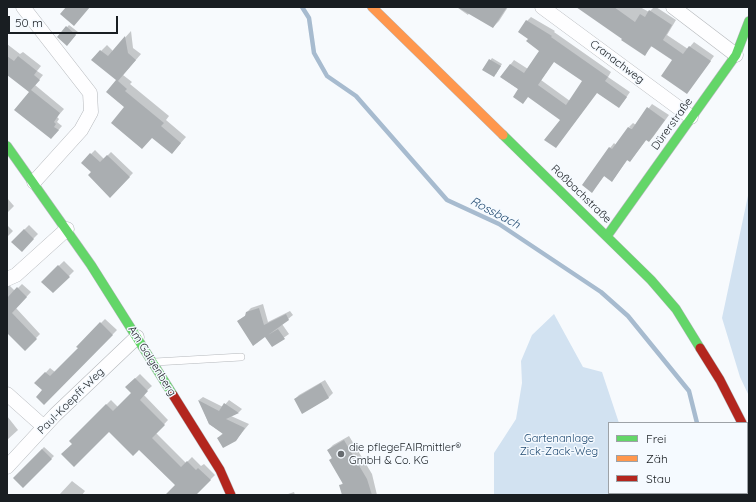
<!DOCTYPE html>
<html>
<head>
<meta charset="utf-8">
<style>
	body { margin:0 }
	#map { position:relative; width:756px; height:502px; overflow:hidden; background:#f7fafd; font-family:Quicksand,sans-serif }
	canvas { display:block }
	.frame { position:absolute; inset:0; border:8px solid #191e22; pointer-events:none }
	.legend { position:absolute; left:608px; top:422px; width:140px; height:72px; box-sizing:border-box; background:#f5faff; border:1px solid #9da2a7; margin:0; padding:5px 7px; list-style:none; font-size:12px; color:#191e22 }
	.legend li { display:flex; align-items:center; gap:8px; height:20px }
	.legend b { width:20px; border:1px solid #9da2a7 }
	.scale { position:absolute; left:8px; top:16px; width:110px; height:18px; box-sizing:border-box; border:2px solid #191e22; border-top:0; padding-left:5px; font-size:12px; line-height:14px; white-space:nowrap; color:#191e22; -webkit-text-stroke:3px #f5faff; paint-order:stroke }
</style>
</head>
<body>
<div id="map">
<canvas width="756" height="502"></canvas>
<div class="frame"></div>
<ul class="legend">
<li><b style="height:5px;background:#63d668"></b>Frei</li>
<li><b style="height:5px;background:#ff974d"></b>Zäh</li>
<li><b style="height:5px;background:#b3261e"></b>Stau</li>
</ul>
<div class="scale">50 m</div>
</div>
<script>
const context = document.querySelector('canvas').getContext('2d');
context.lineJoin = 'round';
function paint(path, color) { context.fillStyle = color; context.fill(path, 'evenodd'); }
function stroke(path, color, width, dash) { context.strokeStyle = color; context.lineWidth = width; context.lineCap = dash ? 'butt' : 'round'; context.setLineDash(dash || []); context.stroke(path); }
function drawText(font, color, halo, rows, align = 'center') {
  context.font = font + ' Quicksand,sans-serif'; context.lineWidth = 3; context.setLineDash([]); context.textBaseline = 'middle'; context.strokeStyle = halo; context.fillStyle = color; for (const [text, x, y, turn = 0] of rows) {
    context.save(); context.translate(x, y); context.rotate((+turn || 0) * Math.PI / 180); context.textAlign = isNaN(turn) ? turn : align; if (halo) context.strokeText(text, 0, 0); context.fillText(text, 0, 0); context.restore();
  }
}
paint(new Path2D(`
	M749,191V396L740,377L722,318Z
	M554,314L583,367L602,372L619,423H609V493H638V495H494V453L516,419L522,383L521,361L532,335Z`), '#d2e2f1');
paint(new Path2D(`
	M459,7H508L499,21L493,27L469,13L468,15L458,8Z
	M578,7H640L649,12L654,7H656L676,20L667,35L688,49L694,42L714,56L687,93L673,59L652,46L645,54Z
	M531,17L555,31L554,32L611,72L608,77L630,92L623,102L597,92L556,147L561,119L501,77L514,60L528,69L541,50L529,39L527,21ZM554,61L584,81L570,101L541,80Z
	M69,25L78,32L69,43L58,37Z
	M131,31L133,48L141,54L123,75L132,82L130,84L169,116L166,120L186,137L172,153L126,107L117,80L101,51L107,45L113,51Z
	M7,44L20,54L23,52L41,66L37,71L43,75L35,85L64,109L57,117L59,119L57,122L62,126L55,134L30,92L7,74Z
	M492,58L502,64L496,74L484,70Z
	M652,104L669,115L653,137L649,141L647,139L630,161L628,159L612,181L605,175L592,191L610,148L614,143L616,145L636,132L629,127L633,123L636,125Z
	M95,150L104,159L111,152L133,173L110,197L92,172L82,163Z
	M7,198L14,206L7,213Z
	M7,225L13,231L7,237Z
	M29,225L38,234L22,250L12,242Z
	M64,261L74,271L53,292L43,281Z
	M7,283L15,291L22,284L31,292L16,308L40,334L25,349L7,332Z
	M263,304L268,322L290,311L293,315L282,324L289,334L272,346L266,336L238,321L246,315L247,312L251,308Z
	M105,319L117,330L44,404V390L36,383L50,368L55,372L79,348L77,347Z
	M140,374L152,386L143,394L168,420L156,433L186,463L192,457L201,466L204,464L215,475L195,495H171L176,485L139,449L109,431L73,444L70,441L111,400L118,407L132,393L126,387Z
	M325,380L333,393L329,397L303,413L295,399L299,395Z
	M203,397L223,407L229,400L242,409L239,412L231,416L249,424L236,440L218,438L223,433L209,424L199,400Z
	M7,416L18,430L7,440Z
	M349,436L372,474L377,495H343L340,486L343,483L328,450L333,445Z
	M44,447L54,456L23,487L14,478Z
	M72,481L85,491L82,495H59Z
	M294,492L295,495H285Z`), '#0003');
stroke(new Path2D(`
	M302,7L309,18L314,53L327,76L356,96L447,200L499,224L601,292L628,316L689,391L697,423
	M696,495V493`), '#a7bbcf', 4.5);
paint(new Path2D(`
	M66,7H90L74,26L60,14Z
	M457,7H507L493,28Z
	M576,7H614L635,22L640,14L645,17L649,10L672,25L663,40L683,54L689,46L711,61L687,94L661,76L672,60L651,46L645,56L621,40L622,39Z
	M526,20L552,36L551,37L608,77L605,81L627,97L619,108L597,93L556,148L544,140L560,120L528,97L523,104L513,97L518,89L500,77L510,64L524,73L539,51L526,41L528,39L518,32ZM554,62L582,81L566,105L538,85Z
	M66,26L76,35L67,46L57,37Z
	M125,36L128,53L136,60L118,81L127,89L125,91L164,123L161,126L181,143L172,154L152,138L142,149L111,123L124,107L106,92L116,80L91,60L100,50L108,56Z
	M7,56L14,61L18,56L37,71L34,75L40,80L31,90L60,113L54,122L56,124L54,127L59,130L51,139L14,110L29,92L7,75Z
	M489,59L501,66L494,77L482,70Z
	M647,107L665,120L649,142L646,140L630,162L627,160L612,182L604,176L592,193L582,185L609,147L612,149L628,127L632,129Z
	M90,153L100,162L107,155L130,177L110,198L88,175L91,172L81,163Z
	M24,229L34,239L22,252L11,242Z
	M58,265L70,277L53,293L41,282Z
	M17,287L27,297L12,313L37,339L25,351L7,333V298Z
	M259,308L264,325L286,314L289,320L268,335L278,329L285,339L272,347L265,337L253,346L237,321L245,316L246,312Z
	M100,322L113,335L44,405L36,397L42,390L34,383L45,372L50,376L78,348L76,347Z
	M135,378L148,391L140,400L165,425L152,438L181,467L187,461L196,470L198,468L211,480L196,495H165L175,485L139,450L133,456L109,432L74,467L61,454L72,444L69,441L106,404L113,411L131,393L125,387Z
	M321,383L329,398L302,414L294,399Z
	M198,400L219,411L224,403L239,413L226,419L245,428L236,441L223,448L217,438L223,434L209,424Z
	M344,440L367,479L372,495H342L339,485L343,484L329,460L332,458L327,450Z
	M42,449L52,459L23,488L13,478Z`), '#aaaeb1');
const lane = new Path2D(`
	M155,362L241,357`);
const street = new Path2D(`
	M23,7L90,93L91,112L81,130L34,182
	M542,7L691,117
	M673,7L736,55
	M7,279L16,275L67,229
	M7,394L44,427
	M7,467L55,415L137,337`);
const fast = new Path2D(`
	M503,135L651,280L676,309L700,348
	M7,146L91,265L173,395
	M607,236L736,55L749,21`);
const slow = new Path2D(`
	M372,7L503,135`);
const jam = new Path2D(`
	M700,348L720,380L742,423
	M173,395L220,470L231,495`);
stroke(lane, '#b5b8bc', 8);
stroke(street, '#b5b8bc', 15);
stroke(fast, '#b5b8bc', 10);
stroke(slow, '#b5b8bc', 10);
stroke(jam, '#b5b8bc', 10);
stroke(lane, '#fefeff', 7);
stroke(street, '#fefeff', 14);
stroke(fast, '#63d668', 9);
stroke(slow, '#ff974d', 9);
stroke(jam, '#b3261e', 9);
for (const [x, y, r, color] of [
	[341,454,4,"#676b6f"]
]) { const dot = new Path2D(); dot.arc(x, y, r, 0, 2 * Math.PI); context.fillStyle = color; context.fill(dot); stroke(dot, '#f5faff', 1.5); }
drawText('11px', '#191e22', '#f5faff', [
	["Cranachweg",617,62,37],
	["Dürerstraße",672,124,-54],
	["Roßbachstraße",581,194,44],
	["Am Galgenberg",152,361,58],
	["Paul-Koepff-Weg",71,401,-45]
]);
drawText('11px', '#224c73', '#f5faff', [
	["Gartenanlage",559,439],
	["Zick-Zack-Weg",559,452]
]);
drawText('11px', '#191e22', '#f5faff', [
	["die pflegeFAIRmittler®",349,448],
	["GmbH & Co. KG",349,461]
], 'left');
drawText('italic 12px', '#1b456c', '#f5faff', [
	["Rossbach",495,213,28]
]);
</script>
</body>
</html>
